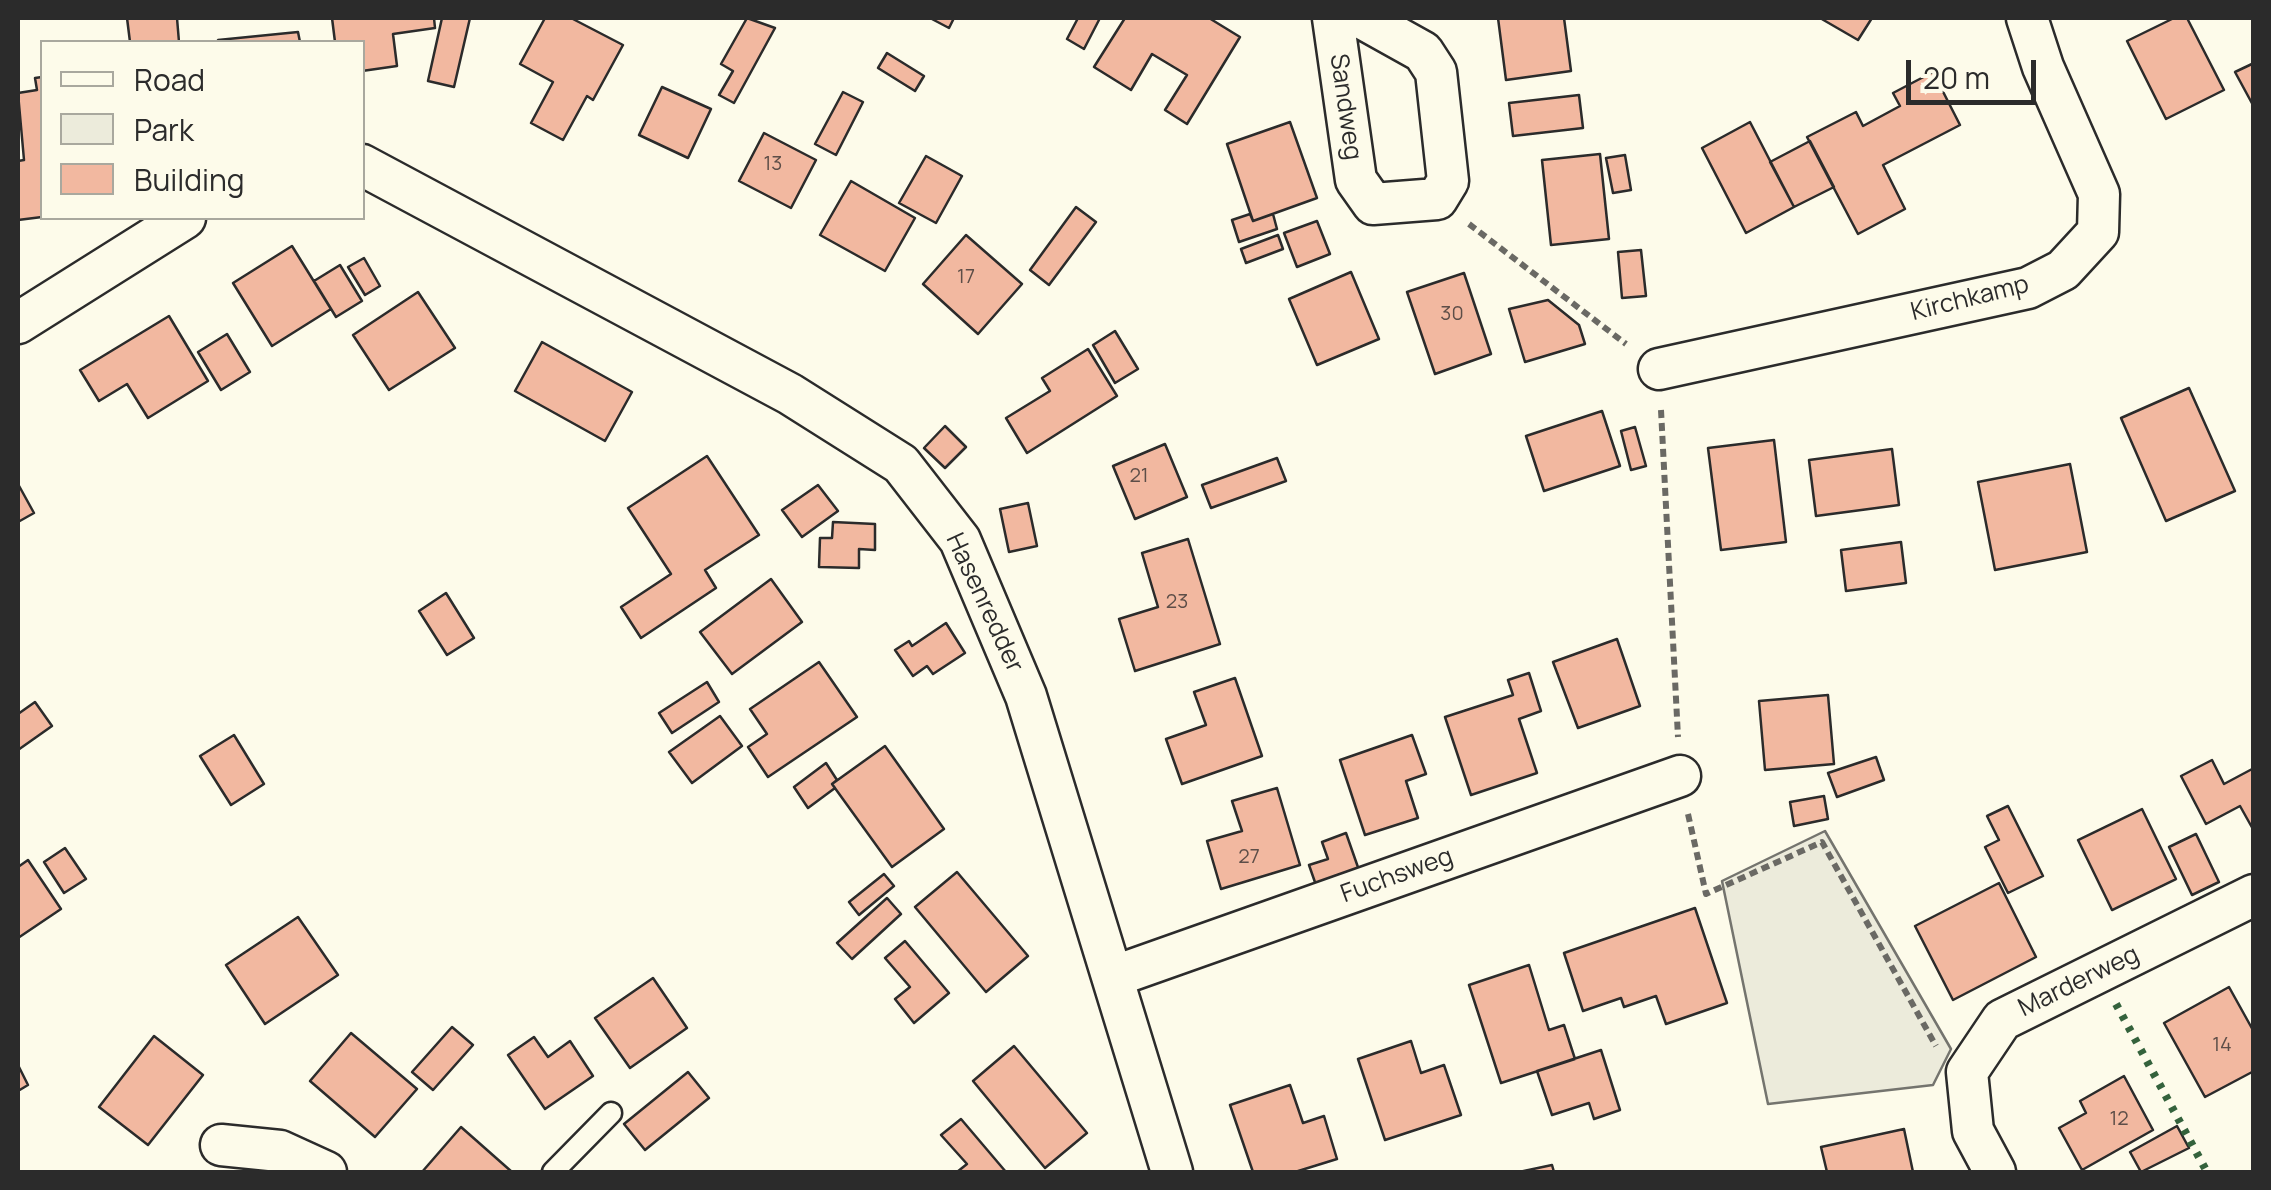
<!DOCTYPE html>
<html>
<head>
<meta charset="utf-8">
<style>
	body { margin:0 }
	#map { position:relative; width:2271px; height:1190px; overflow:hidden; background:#fdfbea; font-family:Manrope,sans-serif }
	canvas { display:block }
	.frame { position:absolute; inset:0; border:20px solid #2b2b2b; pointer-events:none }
	.legend { position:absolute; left:40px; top:40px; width:325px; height:180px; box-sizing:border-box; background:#fdfbea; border:2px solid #a9a89e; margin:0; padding:12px 18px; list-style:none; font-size:30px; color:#2b2b2b }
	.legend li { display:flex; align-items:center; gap:20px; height:50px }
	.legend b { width:50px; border:2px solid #a9a89e }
	.scale { position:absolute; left:1906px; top:60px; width:130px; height:45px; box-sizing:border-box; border:5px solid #2b2b2b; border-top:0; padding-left:12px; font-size:30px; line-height:35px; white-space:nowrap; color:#2b2b2b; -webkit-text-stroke:8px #fdfbea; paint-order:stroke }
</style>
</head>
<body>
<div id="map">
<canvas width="2271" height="1190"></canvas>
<div class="frame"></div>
<ul class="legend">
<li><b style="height:12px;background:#fdfbea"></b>Road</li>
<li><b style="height:28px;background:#ecebdb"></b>Park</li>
<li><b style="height:28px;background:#f2b8a0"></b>Building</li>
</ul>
<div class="scale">20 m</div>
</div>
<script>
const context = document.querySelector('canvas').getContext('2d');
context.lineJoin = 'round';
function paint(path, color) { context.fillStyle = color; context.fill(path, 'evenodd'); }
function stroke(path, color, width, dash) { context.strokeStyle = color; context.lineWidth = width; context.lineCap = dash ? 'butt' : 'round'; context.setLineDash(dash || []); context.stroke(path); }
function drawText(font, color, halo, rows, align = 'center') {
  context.font = font + ' Manrope,sans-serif'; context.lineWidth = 8; context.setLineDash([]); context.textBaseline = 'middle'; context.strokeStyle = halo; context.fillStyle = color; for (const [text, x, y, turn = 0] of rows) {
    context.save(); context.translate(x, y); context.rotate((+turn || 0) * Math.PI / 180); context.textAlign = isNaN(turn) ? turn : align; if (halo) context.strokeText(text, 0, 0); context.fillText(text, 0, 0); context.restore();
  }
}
const green = new Path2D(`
	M1825,831L1951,1049L1933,1085L1768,1104L1722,881Z`);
paint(green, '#ecebdb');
stroke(green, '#74746e', 2.5);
const building = new Path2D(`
	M127,18H177L179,42H130Z
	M332,18H434L435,28L393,34L397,66L362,71V42H335Z
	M442,18H470L454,87L428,81Z
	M545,18H571L623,45L593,100L587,96L563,140L531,123L553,82L520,64Z
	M747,18L775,28L734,103L719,95L733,71L721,64Z
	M930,18H954L949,28Z
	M1078,18H1100L1084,49L1067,39Z
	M1125,18H1209L1240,37L1187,124L1165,110L1187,75L1152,54L1131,90L1094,67Z
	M1498,18H1564L1571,71L1506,80Z
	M1820,18H1872L1858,40Z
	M2174,18H2187L2224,90L2166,119L2127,41Z
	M298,32L300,42H219L218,40Z
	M887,53L924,76L915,91L878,68Z
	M2254,63V107L2235,72Z
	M1933,72L1960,125L1883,165L1905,209L1858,234L1807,137L1856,112L1863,126L1900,106L1893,93Z
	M42,77V217L18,220V161L24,160L18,93L37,90L35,78Z
	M662,87L711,109L688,158L639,135Z
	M843,92L863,102L836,155L815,144Z
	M1579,95L1583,128L1513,136L1509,103Z
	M1290,122L1317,198L1253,221L1227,144Z
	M1750,122L1794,207L1746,233L1702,148Z
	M764,133L816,160L791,208L739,181Z
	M1810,141L1834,187L1794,207L1770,162Z
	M1600,154L1609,239L1551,245L1542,160Z
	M1625,155L1631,190L1613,193L1606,158Z
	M926,156L962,176L936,223L899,203Z
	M851,181L915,218L885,271L820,235Z
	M1076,207L1096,222L1049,285L1030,270Z
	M1250,214L1253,221L1273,214L1277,229L1239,242L1232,220Z
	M1317,221L1330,254L1297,267L1284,233Z
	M966,235L1022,284L978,334L923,284Z
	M1278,235L1283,249L1246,263L1241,249Z
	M292,246L331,309L272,346L233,283Z
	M1641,250L1646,296L1622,298L1618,252Z
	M364,258L380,286L365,295L348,267Z
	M340,265L362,301L336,317L314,281Z
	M1351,272L1379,339L1317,365L1289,299Z
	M1464,273L1491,354L1435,374L1407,292Z
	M418,292L455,348L389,390L353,335Z
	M1548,300L1579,325L1585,344L1525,362L1509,309Z
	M169,316L208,381L148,418L127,384L99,401L80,370Z
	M1115,331L1138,369L1115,383L1093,345Z
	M227,334L250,372L221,390L198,352Z
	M542,342L632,392L605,441L515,391Z
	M1088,349L1117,396L1027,453L1006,418L1050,391L1042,378Z
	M2189,388L2235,491L2166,521L2121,418Z
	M1602,411L1620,466L1544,491L1526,436Z
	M945,426L966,447L945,468L924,448Z
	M1635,427L1646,466L1631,470L1621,431Z
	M1774,440L1786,542L1721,550L1708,448Z
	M1165,444L1187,497L1135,519L1113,466Z
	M1892,449L1899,505L1816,516L1809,460Z
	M707,456L759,535L705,570L716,588L641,638L621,607L671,574L628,508Z
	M1277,458L1286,481L1211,508L1202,485Z
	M2070,464L2087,552L1995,570L1978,482Z
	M18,484L34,513L18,522Z
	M818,485L838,511L802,537L782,510Z
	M1028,503L1037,546L1009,552L1000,509Z
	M833,522L875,524V550L859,549V568L819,567L820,538H832Z
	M1188,539L1220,644L1135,671L1119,619L1158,607L1142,553Z
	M1901,542L1906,583L1846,591L1841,550Z
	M771,579L802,622L732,674L700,632Z
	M446,593L474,638L447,655L419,611Z
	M946,623L965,653L933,674L927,666L913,676L895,650L909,641L912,646Z
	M1617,639L1640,706L1578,728L1553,662Z
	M819,662L857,717L768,777L748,747L767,734L750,709Z
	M1529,673L1541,711L1519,719L1537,773L1471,795L1445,717L1513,695L1508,680Z
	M1235,678L1262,756L1182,784L1166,739L1206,725L1194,692Z
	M707,682L719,702L672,733L659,713Z
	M1828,695L1834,764L1765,770L1759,701Z
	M35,702L52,726L18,750V714Z
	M720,716L742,746L692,783L669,752Z
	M234,735L264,784L231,805L200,756Z
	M1412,735L1426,774L1406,781L1418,818L1365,835L1340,760Z
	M885,746L944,829L892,867L832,784Z
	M1876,757L1884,780L1837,797L1828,773Z
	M2212,760L2224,784L2254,768V831L2240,806L2206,824L2181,776Z
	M826,763L837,780L832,784L835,788L808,808L794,787Z
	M1277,788L1300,865L1221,889L1207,841L1242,831L1232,801Z
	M1824,796L1828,819L1794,826L1790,802Z
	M2008,806L2043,876L2008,893L1985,847L1999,840L1987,816Z
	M2142,809L2176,879L2112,910L2078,840Z
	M1346,833L1360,873L1317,888L1309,865L1328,859L1322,842Z
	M2196,834L2219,882L2192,895L2169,847Z
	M65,848L86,879L64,893L44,862Z
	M28,860L61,909L18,938V867Z
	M957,872L1028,956L986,992L915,907Z
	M884,874L894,886L859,915L849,902Z
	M1999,883L2036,957L1953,1000L1915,926Z
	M887,898L901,914L852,959L837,943Z
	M1695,908L1727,1003L1666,1024L1656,996L1624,1007L1621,998L1583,1011L1564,953Z
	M298,917L338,975L265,1024L226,965Z
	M905,941L949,993L914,1023L895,999L910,987L885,958Z
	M1529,965L1549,1030L1564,1025L1575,1059L1501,1083L1469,985Z
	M653,978L687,1028L630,1068L595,1018Z
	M2229,987L2254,1032V1071L2205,1097L2164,1023Z
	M452,1027L473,1045L433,1090L412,1072Z
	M351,1033L417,1089L375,1137L310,1081Z
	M154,1036L203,1075L148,1145L99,1107Z
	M534,1037L548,1057L570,1041L593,1076L545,1109L508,1055Z
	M1411,1041L1421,1073L1444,1065L1461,1115L1385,1140L1358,1059Z
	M1014,1046L1087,1133L1045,1168L973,1081Z
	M1601,1050L1620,1110L1594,1119L1589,1103L1552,1115L1537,1071Z
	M18,1065L28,1085L18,1091Z
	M688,1072L709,1098L645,1150L624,1124Z
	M2124,1076L2153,1130L2082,1170L2059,1128L2086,1113L2080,1101Z
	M1290,1085L1303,1123L1324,1116L1337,1159L1295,1172H1253L1230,1105Z
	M961,1119L1006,1172H957L967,1164L941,1135Z
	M2177,1126L2189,1148L2141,1172L2130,1152Z
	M461,1127L512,1172H422Z
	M1904,1129L1913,1172H1827L1821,1147Z
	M1552,1165L1554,1172H1519Z`);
paint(building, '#f2b8a0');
stroke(building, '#2b2b2b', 2.5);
const lane = new Path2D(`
	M553,1172L611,1113`);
const street = new Path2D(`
	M1333,18L1356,180L1373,204L1437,199L1448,181L1436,72L1423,52L1362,18
	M362,165L790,394L901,464L960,540L1026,696L1172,1172
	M18,323L185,218
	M1659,369L2028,288L2063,270L2098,232L2099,194L2043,67L2027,18
	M1115,976L1680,776
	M221,1145L280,1151L326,1172
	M1995,1172L1973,1131L1967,1072L2002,1020L2254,895`);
stroke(lane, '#2b2b2b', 25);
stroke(street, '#2b2b2b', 45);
stroke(new Path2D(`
	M1469,224L1626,344
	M1661,410L1678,737
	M1688,814L1706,894L1822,842L1936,1046`), '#6a6964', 6, [8, 5]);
stroke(lane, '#fdfbea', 20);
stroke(street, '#fdfbea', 40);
stroke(new Path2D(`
	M2116,1004L2207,1172`), '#34623c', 8, [5, 8]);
drawText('20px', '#5d4e48', null, [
	["13",773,164],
	["17",966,277],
	["30",1452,314],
	["21",1139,476],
	["23",1177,602],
	["27",1249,857],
	["14",2222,1045],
	["12",2119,1119]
]);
drawText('25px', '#2b2b2b', '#fdfbea', [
	["Sandweg",1345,107,82],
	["Kirchkamp",1970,299,-14],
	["Hasenredder",984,603,65],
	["Fuchsweg",1397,876,-20],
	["Marderweg",2079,982,-26]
]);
</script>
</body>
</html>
